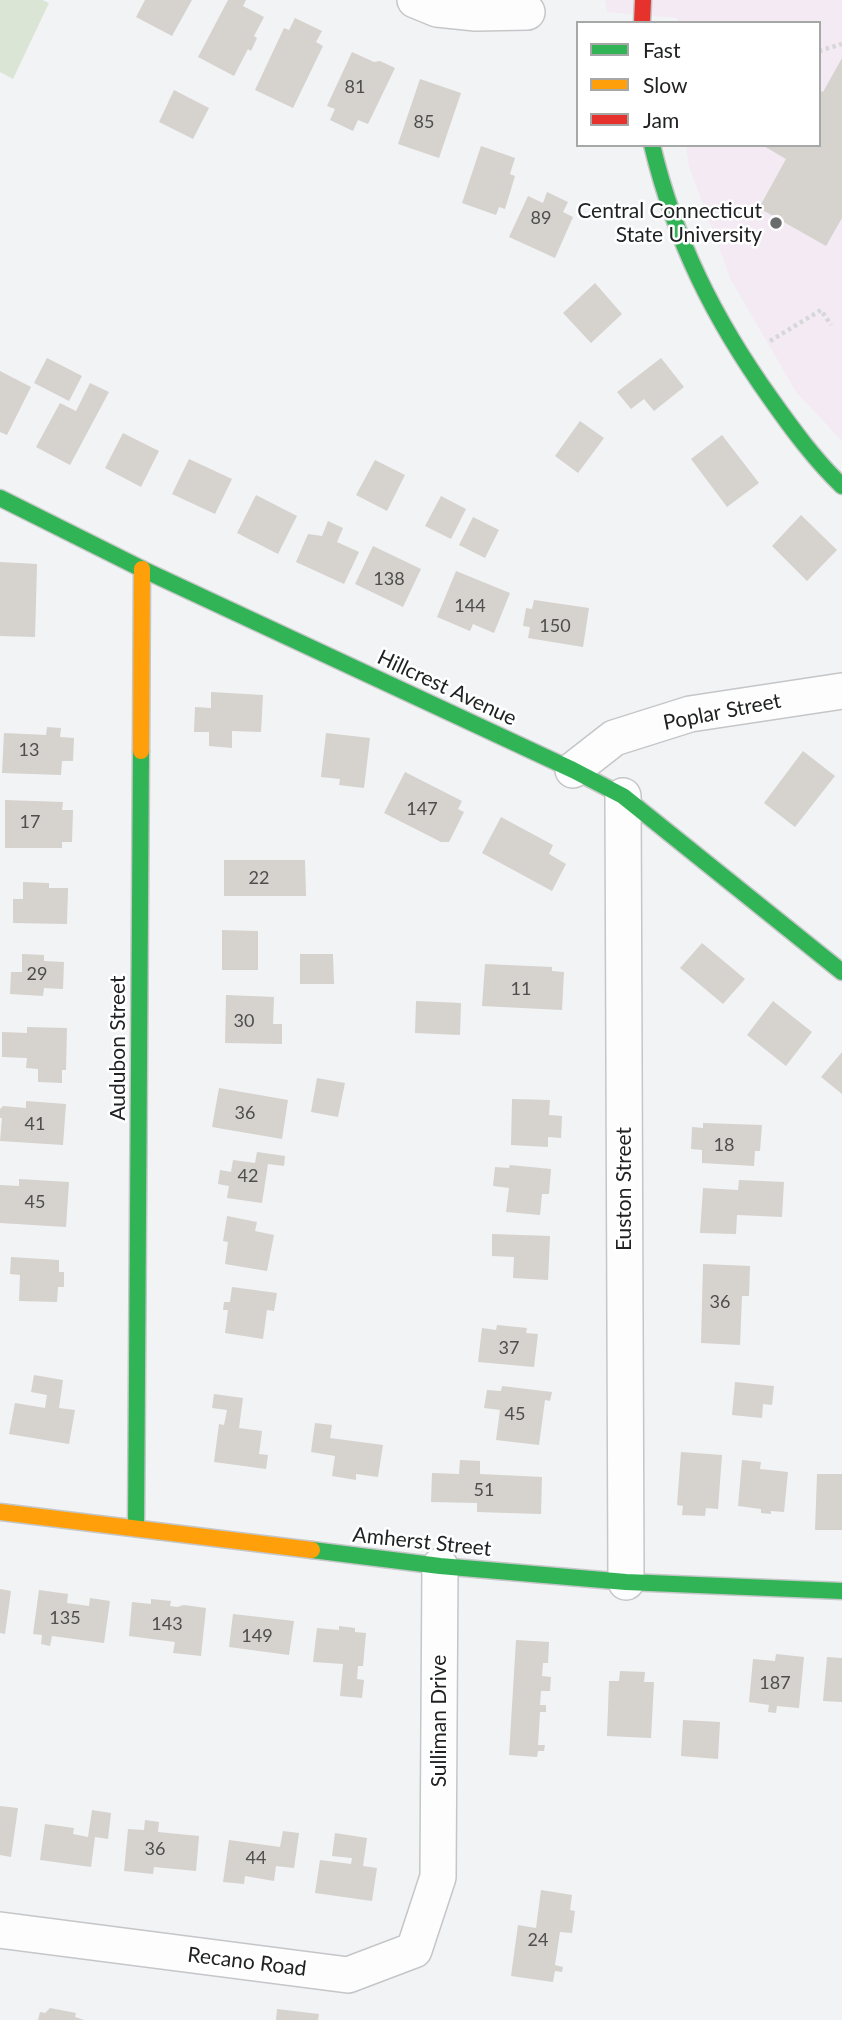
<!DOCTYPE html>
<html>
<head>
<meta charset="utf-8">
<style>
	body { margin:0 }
	#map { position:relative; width:842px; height:2020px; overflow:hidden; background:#f2f3f5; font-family:Lato,sans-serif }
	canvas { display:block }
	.legend { position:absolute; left:576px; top:21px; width:245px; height:126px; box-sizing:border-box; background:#fff; border:2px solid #a6a7a7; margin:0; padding:9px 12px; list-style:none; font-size:21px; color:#212223 }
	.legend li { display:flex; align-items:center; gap:14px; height:35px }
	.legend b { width:35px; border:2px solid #a6a7a7 }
</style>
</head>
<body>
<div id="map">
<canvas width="842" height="2020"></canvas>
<ul class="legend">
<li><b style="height:9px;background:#30b455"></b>Fast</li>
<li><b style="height:9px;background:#ff9f0a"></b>Slow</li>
<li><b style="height:9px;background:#e5322d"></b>Jam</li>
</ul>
</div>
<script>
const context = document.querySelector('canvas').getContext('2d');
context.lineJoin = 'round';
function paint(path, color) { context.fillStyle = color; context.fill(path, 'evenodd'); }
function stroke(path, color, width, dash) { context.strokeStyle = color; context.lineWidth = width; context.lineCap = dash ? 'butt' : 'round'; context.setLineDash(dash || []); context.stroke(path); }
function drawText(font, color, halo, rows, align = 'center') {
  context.font = font + ' Lato,sans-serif'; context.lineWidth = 5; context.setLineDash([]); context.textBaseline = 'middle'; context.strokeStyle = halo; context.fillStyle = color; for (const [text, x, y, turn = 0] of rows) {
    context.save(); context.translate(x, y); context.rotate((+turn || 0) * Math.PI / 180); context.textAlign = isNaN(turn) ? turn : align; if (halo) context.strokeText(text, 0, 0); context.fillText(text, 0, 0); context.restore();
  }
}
paint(new Path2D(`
	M605,0H842V441L796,392L731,280L689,167L686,145H819V23H677V18L607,12Z`), '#f3eaf4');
paint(new Path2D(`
	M0,0H42L49,3L13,79L0,72Z`), '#dbe5d6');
paint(new Path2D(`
	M145,0H192L172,36L136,17Z
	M228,0H246L243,6L264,17L254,36L257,38L251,51L248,49L234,76L198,57Z
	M295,18L322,31L316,42L323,46L293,108L255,90L284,28L289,30Z
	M352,52L374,62L380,61L395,68L368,124L358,120L353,131L330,120L335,109L327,106Z
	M842,58V218L826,246L759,208L786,159L762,145H819V90L823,92Z
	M420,79L461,93L439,158L398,144Z
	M174,90L209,108L193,139L159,122Z
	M481,146L515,158L510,174L515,176L505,209L499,207L496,215L462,203Z
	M547,192L568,202L563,212L573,217L555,258L509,237L528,196L543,203Z
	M595,283L622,314L591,343L563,313Z
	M47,358L82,376L69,401L34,383Z
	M661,358L684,387L654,411L644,399L631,409L617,392Z
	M0,371L31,387L7,435L0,432Z
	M90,383L109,392L70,465L36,447L60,403L76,411Z
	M580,421L604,438L578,473L555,456Z
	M123,433L159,451L141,487L105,468Z
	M722,435L759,483L727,507L691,459Z
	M189,459L232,479L215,514L172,494Z
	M375,460L405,475L387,511L356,495Z
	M256,495L297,516L278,554L237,533Z
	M441,496L466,509L451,539L425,526Z
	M801,515L837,550L807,581L772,546Z
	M473,517L499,530L485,558L459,545Z
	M328,521L343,528L337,542L359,552L344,584L296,562L308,534L322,536Z
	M373,546L421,569L403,607L355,584Z
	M0,562L37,564L35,637L0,636Z
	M456,571L510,593L494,633L473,624L470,631L437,617Z
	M534,600L589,608L583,647L528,638L530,627L523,626L526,608L532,609Z
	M211,692L263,695L261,732L232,731V748L209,746V732H194L195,707L211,708Z
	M47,727L61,728L60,737L74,738L73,761H62L61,775L2,773L4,733L46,735Z
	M326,733L370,738L364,788L339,785L340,779L321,777Z
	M803,751L835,776L795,827L764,803Z
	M405,772L462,801L458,809L464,812L449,842H441L384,813Z
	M5,800L63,802L62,810H73L72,842H62V848H5Z
	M501,817L553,845L549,854L566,864L552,891L482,853Z
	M224,860H305L306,896H224Z
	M23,882L49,883V888H68L67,924L13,923V899H23Z
	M222,930L258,931V970H222Z
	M702,943L745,979L723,1004L680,968Z
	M22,954L44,955V961L64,962L63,989L44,988L43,996L10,994L11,972H22Z
	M300,954H333L334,984H300Z
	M485,964L552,967V971L564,972L562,1010L482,1006Z
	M226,995L274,997L273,1024H282V1044L225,1043Z
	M416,1001L461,1003L460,1035L415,1033Z
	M773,1001L812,1032L786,1066L747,1035Z
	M27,1027L67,1028L66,1070H62V1083L38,1082V1069L26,1068L27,1058L2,1057V1032L27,1033Z
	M842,1052V1094L821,1077Z
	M317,1078L345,1083L338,1117L311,1112Z
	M219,1088L288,1100L282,1139L212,1127Z
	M512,1099L550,1100L549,1115L562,1116L561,1138L548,1137V1147L511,1145Z
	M26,1101L66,1104L63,1145L0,1141L2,1118H0V1109L3,1106L26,1108Z
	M703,1123L762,1125L760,1151H755L754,1166L702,1163V1150L691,1149L692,1127L703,1128Z
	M257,1152L285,1156L284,1166L268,1164L262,1203L227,1198L229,1186L218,1184L220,1170L231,1172L233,1160L255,1163Z
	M510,1165L551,1169L549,1194H542L540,1215L506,1212L509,1188L493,1186L495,1167L509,1168Z
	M19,1179L69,1182L66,1227L0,1223V1185L19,1186Z
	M739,1180L784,1182L782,1217L737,1215L736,1234L700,1233L703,1188L738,1190Z
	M227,1216L257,1222L255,1231L274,1235L267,1271L225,1264L228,1242L223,1241Z
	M492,1234L550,1236L548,1280L513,1278L514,1257L492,1256Z
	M11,1257L59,1260V1272H64V1287H58L57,1302L19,1301L20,1275L10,1274Z
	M703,1264L750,1266L749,1296H742L740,1345L701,1343Z
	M232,1287L277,1293L274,1311L267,1310L263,1339L225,1333L228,1310H223L224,1302H230Z
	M497,1325L527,1328L526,1333L538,1334L534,1367L478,1362L482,1328L496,1330Z
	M34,1375L63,1380L59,1408L75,1410L69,1444L9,1434L15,1403L45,1408L47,1395L31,1392Z
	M735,1382L774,1386L772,1405L763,1404L762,1418L732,1415Z
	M502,1386L552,1392L550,1401L545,1400L539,1445L496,1440L500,1410L484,1408L487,1390L501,1391Z
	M214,1394L243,1398L239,1428L262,1431L259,1454L268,1455L266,1469L214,1462L219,1424L224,1425L227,1410L212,1408Z
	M315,1423L332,1425L330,1438L383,1445L378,1477L356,1474V1480L332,1476L335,1456L311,1452Z
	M681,1452L722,1455L718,1509L706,1508L705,1516L682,1515L683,1506L677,1505Z
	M460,1460L480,1461V1474L542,1477L541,1514L477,1512V1503L431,1502L432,1473L459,1474Z
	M742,1460L761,1462L760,1469L788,1472L784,1512L771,1511V1514L761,1513V1509L738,1506Z
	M817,1474H842V1530H815Z
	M0,1589L11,1591L5,1634L0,1633Z
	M39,1590L68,1594L67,1603L89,1606L90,1598L110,1601L104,1643L52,1636L50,1646L41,1644L42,1635L33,1634Z
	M151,1599L171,1601L170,1606L177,1607L184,1605L206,1608L201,1656L173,1653L175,1642L129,1636L132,1602L151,1604Z
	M233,1614L294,1621L289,1655L229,1647Z
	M339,1626L355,1628V1632L366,1633L363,1666H358L357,1679L364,1680L362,1698L340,1696L343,1664L313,1662L317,1628L339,1630Z
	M516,1640L549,1642L548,1663H543L542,1676L551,1677L550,1691H541L540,1705H546V1712H540L538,1745H545L544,1751H538L537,1757L509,1755Z
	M776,1654L804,1657L799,1708L777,1706L776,1713L768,1712L769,1705L749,1702L753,1659L775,1661Z
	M827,1657L842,1658V1702L823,1701Z
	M620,1671L645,1672L644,1682H654L651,1738L607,1736L609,1681H619Z
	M683,1720L720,1722L718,1759L681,1756Z
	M0,1806L18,1808L11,1857L0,1855Z
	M92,1810L111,1813L108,1839L95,1837L91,1867L40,1860L45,1824L74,1828L73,1834L88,1837Z
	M145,1820L159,1822L158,1832L199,1836L196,1871L154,1867L153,1874L124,1871L128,1829L144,1830Z
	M283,1831L299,1833L294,1868L276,1866L274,1881L245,1876L244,1884L223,1882L229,1840L280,1847Z
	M335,1833L367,1838L363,1866L377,1868L372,1901L315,1893L320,1860L351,1864L352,1858L332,1856Z
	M541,1890L572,1895L570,1910L575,1911L572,1933L560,1932L555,1965L563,1967L562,1972L555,1971L553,1982L511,1976L518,1925L536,1928Z
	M50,2008L76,2013L75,2017L84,2020H38L40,2012L45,2013Z
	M277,2009L319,2014L318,2020H276Z`), '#d6d2ce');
const street = new Path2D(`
	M415,0L437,9L476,13L527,12
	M573,770L614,738L690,714L842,691
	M623,796L626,1582
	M0,1930L348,1975L414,1950L438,1877L440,1566`);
const fast = new Path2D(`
	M652,145C675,241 714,319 771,399C793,430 815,460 842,486
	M0,498L142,569L573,770L623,796L842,972
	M136,1528L141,751
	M312,1550L440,1566L626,1582L842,1591`);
const slow = new Path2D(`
	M141,751L142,569
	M0,1512L312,1550`);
const jam = new Path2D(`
	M642,23L643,0`);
stroke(street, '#c5c6c8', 38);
stroke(fast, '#c5c6c8', 19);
stroke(slow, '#c5c6c8', 19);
stroke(jam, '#c5c6c8', 19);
stroke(new Path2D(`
	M819,51L842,44
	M770,341L821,310L831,325`), '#d7d7d7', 4.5, [3.5, 3.5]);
stroke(street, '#fdfdfe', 35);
stroke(fast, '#30b455', 16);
stroke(slow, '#ff9f0a', 16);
stroke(jam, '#e5322d', 16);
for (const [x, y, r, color] of [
	[776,223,7,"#6a6b6c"]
]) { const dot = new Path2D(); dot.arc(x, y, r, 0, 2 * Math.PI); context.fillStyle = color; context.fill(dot); stroke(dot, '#fff', 2.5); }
drawText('18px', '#4e4e4e', null, [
	["81",355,87],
	["85",424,122],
	["89",541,218],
	["138",389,579],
	["144",470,606],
	["150",555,626],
	["13",29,750],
	["147",422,809],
	["17",30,822],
	["22",259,878],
	["29",37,974],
	["11",521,989],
	["30",244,1021],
	["36",245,1113],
	["41",35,1124],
	["18",724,1145],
	["42",248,1176],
	["45",35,1202],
	["36",720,1302],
	["37",509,1348],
	["45",515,1414],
	["51",484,1490],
	["135",65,1618],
	["143",167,1624],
	["149",257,1636],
	["187",775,1683],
	["36",155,1849],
	["44",256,1858],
	["24",538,1940]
]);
drawText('21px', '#212223', '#fff', [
	["Central Connecticut",762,211],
	["State University",762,235]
], 'right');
drawText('21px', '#212223', '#fff', [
	["Hillcrest Avenue",447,688,25],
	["Poplar Street",722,712,-11],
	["Audubon Street",118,1048,-90],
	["Euston Street",624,1189,-90],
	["Amherst Street",422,1542,6],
	["Sulliman Drive",439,1721,-90],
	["Recano Road",247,1962,7]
]);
</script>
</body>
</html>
